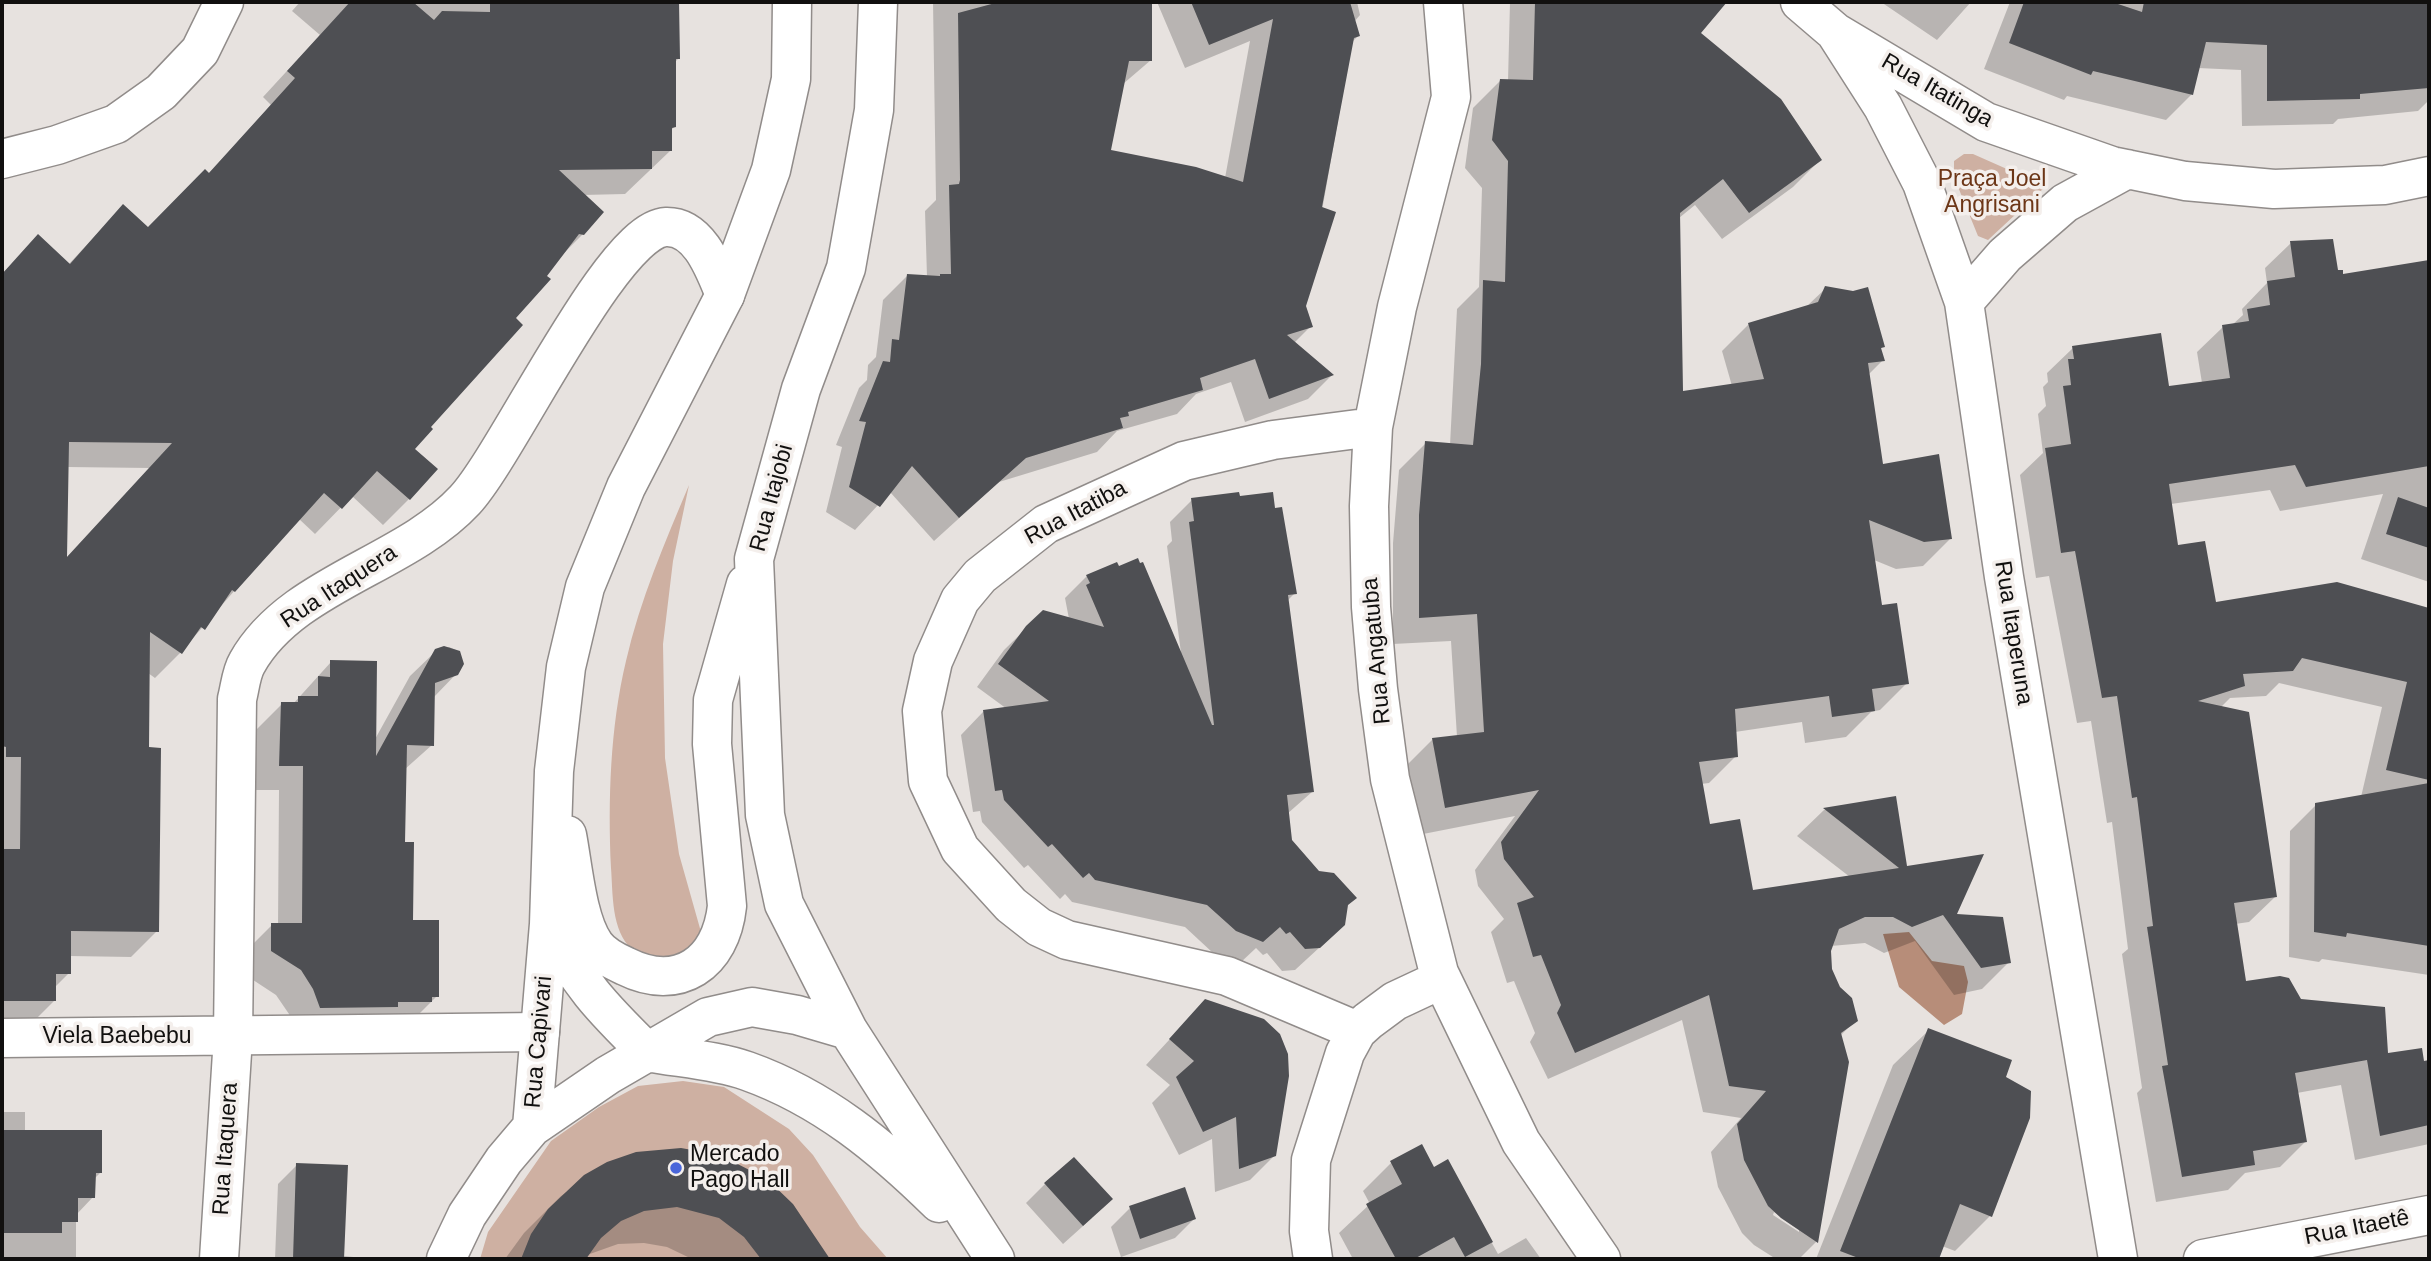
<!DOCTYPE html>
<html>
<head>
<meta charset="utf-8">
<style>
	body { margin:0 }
	#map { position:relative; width:2431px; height:1261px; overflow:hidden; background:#e7e2df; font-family:Helvetica,sans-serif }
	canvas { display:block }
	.frame { position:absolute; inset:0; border:4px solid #11100f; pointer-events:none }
</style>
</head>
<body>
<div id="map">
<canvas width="2431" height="1261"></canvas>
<div class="frame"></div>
</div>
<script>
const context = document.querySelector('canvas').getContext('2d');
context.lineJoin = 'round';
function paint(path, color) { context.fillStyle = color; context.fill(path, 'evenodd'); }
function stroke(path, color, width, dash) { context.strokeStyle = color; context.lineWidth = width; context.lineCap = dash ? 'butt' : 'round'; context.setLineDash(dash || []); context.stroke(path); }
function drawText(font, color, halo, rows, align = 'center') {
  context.font = font + ' Helvetica,sans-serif'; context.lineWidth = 7; context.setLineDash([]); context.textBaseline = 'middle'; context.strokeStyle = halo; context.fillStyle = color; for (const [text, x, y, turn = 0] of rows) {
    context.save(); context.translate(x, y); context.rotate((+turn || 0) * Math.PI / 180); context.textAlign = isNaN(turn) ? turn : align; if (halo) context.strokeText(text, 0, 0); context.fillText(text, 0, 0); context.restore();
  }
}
paint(new Path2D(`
	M1964,154H1973L2043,185L2044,188L1988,240L1978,236L1954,177V161Z
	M689,485L673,561L663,644L665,758L679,854L701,932L688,964C673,960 643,960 632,949C611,931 613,893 611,868C608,800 610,728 626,661C640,600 665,542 689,485Z
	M683,1081L724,1087L789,1129L813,1155L860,1227L888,1259H480L488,1232L551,1141L599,1107L638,1086Z`), '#ceb0a2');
paint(new Path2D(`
	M1909,932L1932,961L1964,966L1968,982L1962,1014L1944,1025L1899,987L1883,934Z`), '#b78d79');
paint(new Path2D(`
	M300,2H677L679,58L674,63L675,126L670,131V151L625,194L583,195V234L559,258L413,449L436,469L409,499L383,525L352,496L315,534L298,518L180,653L155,678L148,673L147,749L157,931L131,957L69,956V973L54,988V1001L29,1026H2V274L38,237L68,265L123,206L148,229L208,174L271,105L263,97L320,35L292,11ZM67,467L149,468L65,559Z
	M933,2H1150L1151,60L1123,84L1109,151L1225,178L1250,41L1185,68L1157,2H1357L1360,15L1354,22L1358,36L1352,42L1305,306L1311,326L1294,343L1332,375L1308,399L1245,422L1231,382L1196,394L1177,414L1117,431L1097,452L999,482L934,541L890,492L855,530L826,512L842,447L836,445L859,388L867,380L868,365L876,357L883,300L907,276L927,277L925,211L936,200Z
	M1510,2H1641L1640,53L1684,2H1717L1722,6L1699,33L1820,160L1793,187L1722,239L1695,205L1679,218L1681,393L1732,386L1722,351L1749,324L1806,307L1826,288L1883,346L1880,350L1883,360L1868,375L1881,466L1950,539L1923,566L1896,569L1874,560L1881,607L1907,683L1880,710L1871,712L1846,737L1805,743L1802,722L1735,732L1736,756L1709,783L1701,784L1708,826L1751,892L1850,877L1797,836L1824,810L1894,798L1906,868L2009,962L1982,989L1954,995L1915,941L1884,953L1865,943L1831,946L1830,969L1856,1020L1840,1036L1816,1242L1799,1259H1776L1754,1245L1742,1233L1718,1187L1711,1152L1741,1118L1703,1112L1682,1020L1548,1079L1530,1042L1535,1033L1514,981L1507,983L1491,932L1504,919L1478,886L1475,870L1515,816L1418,835L1406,766L1433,739L1457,737L1451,641L1393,644V543L1399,470L1426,443L1450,445L1457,309L1479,287L1482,188L1465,168L1473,108L1500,81H1508ZM1774,1212L1799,1228V1232L1773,1215Z
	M1881,2H1971L1937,40Z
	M2010,2H2429V100L2418,111L2338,119L2333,124L2242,126L2241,70L2198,68L2192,94L2166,120L2067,96L2064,100L1984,69Z
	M2291,243L2342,276L2429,262V582L2361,559L2383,494L2280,511L2270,490L2171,504L2177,547L2215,604L2337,584L2429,610V975L2322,959L2319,962L2289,957L2290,831L2316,805L2361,797L2382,707L2279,683L2266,696L2230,698L2220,708L2275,897L2249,922L2235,924L2245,983L2300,1000L2386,1055L2429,1062V1144L2355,1160L2341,1085L2297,1093L2306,1141L2280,1167L2245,1173L2228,1190L2156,1202L2137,1093L2142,1088L2122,954L2128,949L2112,822L2107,823L2091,721L2077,723L2049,576L2036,578L2020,475L2043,453L2038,414L2046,406L2043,387L2048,382L2047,373L2073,348L2167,388L2202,383L2197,352L2223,327L2232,325L2243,315L2242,309L2267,283L2265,268Z
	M1238,498L1274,510L1295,593L1287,601L1312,792L1287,814L1290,841L1346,906L1320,947L1295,970L1282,971L1267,953L1263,955L1256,948L1239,964L1213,953L1185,927L1072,902L1065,894L1060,899L1028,865L1024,868L982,822L980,811L973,812L961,735L983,712L1007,709L977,687L1004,650L1043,612L1069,619L1065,598L1087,576L1181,653L1167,546L1172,541L1170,522L1192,500Z
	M449,647L456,650L459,671L434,697L432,745L404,770L403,843L411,921L437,996L412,1021L295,1032L289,1014L276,995L247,976V950L272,925H278L279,790H255L257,729L282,704H293L331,662L374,741L410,676L436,651Z
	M1205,1001L1275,1155L1250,1180L1215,1192L1212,1139L1179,1155L1152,1103L1170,1085L1146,1065Z
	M1929,1030L2004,1078L1990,1216L1955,1251L1942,1246L1937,1259H1816L1893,1065Z
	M2,1112H25V1132L100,1173L94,1179L93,1197L76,1215V1259L2,1258Z
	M1421,1146L1433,1169L1447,1162L1498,1254L1526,1238L1541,1259H1353L1339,1233L1370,1204L1363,1191L1391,1163Z
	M297,1165L343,1256L374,1259H275L278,1184Z
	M604,1166L824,1253L827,1259H692L667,1247L644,1243L618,1244L587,1255L585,1259H505L524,1233L561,1196Z
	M1045,1184L1092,1218L1063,1244L1026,1203Z
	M1130,1208L1194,1219L1175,1238L1121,1257L1111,1227Z`), '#0003');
paint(new Path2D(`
	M350,2H413L434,20L442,11L490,12V2H679L680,59H676V127L672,128V151H652V169L559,170L604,212L584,235L579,234L547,276L551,279L516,318L523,325L431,427L433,429L415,449L438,469L410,500L377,471L342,509L324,493L235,592L232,590L205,630L201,627L182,654L150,632L149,747L161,748L159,932L71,931V974H56V1001H2V849H20L21,757H6V747L2,746V274L38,234L70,264L123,204L148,227L205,169L209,173L295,78L287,71ZM69,442L172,443L67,557Z
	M999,2H1152V61H1129L1111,150L1196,167L1243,182L1273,19L1209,45L1191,2H1350L1360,36L1354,38L1322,207L1336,212L1306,306L1313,327L1287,335L1334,375L1269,399L1255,359L1200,378L1203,390L1128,412L1129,416L1120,418L1123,428L1026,458L959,518L912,466L880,507L849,487L866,422L859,421L883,361L890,362L892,339L899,340L907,274L940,276V274H951L949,185L959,184L960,180L958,13Z
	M1535,2H1727L1701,33L1781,99L1822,160L1749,213L1723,179L1680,213L1683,391L1764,379L1748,323L1818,302L1825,286L1853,291L1868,287L1885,347L1881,348L1885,361L1868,363L1883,464L1939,454L1952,539L1924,542L1869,520L1882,605L1897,603L1909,684L1872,689L1875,711L1832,717L1829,696L1735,709L1738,757L1699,762L1710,824L1740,819L1753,890L1899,868L1823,808L1896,796L1907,866L1984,854L1957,914L2003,917L2011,963L1981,968L1943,915L1912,927L1893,917H1865L1839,929L1831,951L1832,969L1840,987L1852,998L1858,1021L1841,1033L1849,1062L1818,1243L1781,1218L1768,1206L1744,1160L1737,1124L1766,1091L1729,1086L1709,995L1575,1053L1557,1013L1561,1005L1541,955L1533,957L1517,903L1534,897L1504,859L1501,842L1539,790L1445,808L1432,738L1484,732L1477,614L1419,618V515L1425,441L1473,445L1481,364L1483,280L1505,282L1508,161L1492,140L1500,79L1533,80Z
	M2024,2H2112L2142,12L2144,2H2429V88L2360,94V99L2267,101V45L2206,42L2193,95L2093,71L2091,75L2009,43Z
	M2333,239L2338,270H2343V274L2429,260V466L2306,487L2295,465L2169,484L2178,545L2205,541L2216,602L2337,582L2429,608V780L2386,770L2407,682L2302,658L2293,671L2243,674L2245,686L2198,701L2249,712L2277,897L2234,903L2246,981L2280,976L2289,978L2301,999L2385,1007L2388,1053L2422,1048L2424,1061L2429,1060V1125L2380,1136L2367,1060L2295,1073L2307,1142L2253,1151L2255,1165L2182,1177L2162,1066L2168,1065L2147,927L2153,926L2137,797L2132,798L2117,696L2102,698L2075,551L2061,553L2045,448L2071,444L2063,386L2071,385L2068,359H2074L2072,346L2161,333L2169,386L2230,378L2222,325L2249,321L2247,309L2270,305L2267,281L2295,277L2290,241Z
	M1239,492L1240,496L1273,492L1275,508L1282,507L1297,594L1288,595L1314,792L1287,795L1292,840L1319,871L1334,873L1357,898L1348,905L1345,925L1320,948L1305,949L1290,932L1286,934L1280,927L1263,942L1236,931L1207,905L1095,880L1089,873L1083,878L1052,844L1048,847L1004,800L1002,790L995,791L983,710L1049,701L998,664L1026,626L1043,610L1104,627L1086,585L1090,583L1086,575L1117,562L1119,566L1138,558L1140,563L1143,562L1212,725H1214L1189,522L1194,521L1191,498Z
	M2398,497L2429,508V548L2386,534Z
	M444,646L460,651L464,664L458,675L435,683L434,746L407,745L405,842H414L413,920H439V997H432V1002H398V1007L320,1008L313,989L301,970L271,951V923H302L303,766H279L281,702H298V696H318V676L330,677V660L377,661L376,756L435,649Z
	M2429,783V946L2347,933L2346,937L2314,932L2315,803Z
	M1205,999L1264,1019L1280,1034L1288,1054L1289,1076L1276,1156L1239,1169L1236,1117L1203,1132L1176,1077L1194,1061L1169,1039Z
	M1928,1028L2012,1060L2006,1077L2031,1091L2030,1118L1992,1217L1960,1204L1939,1259H1861L1840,1251Z
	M2,1130H102V1173H96L95,1198H78V1222H62V1233H2Z
	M1422,1144L1434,1167L1448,1159L1493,1242L1465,1257L1454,1237L1414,1259H1396L1366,1204L1402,1184L1390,1161Z
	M681,1148L720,1155L767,1179L793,1204L830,1259H761L744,1237L719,1218L677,1207L644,1211L621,1221L601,1238L586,1259H521L531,1234L548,1209L584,1175L607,1162L636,1152Z
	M1074,1157L1113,1199L1083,1226L1044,1183Z
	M296,1163L348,1165L344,1259H293Z
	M1185,1187L1196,1219L1140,1239L1129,1206Z`), '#4e4f53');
const minor = new Path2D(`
	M1443,2L1451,97L1397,307L1373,427L1369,506L1371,607L1378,689L1390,779L1439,973L1521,1142L1601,1259
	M1800,2L1835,32L1986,122L2112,166L2185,181L2274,189L2385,185L2429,176
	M1835,32L1883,107L1922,183L1964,302L2004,577L2118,1259
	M2,159L57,145L116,124L161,92L200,51L224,2
	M1964,302L2005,255L2065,203L2127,169
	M1357,1031L1227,976L1067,940L1039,927L1011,905L960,849L928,781L922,711L933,661L960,600L980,576L1046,524L1184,461L1273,440L1373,427
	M2,1038L540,1032
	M219,1259L233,1037L237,699C240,688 241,673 247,663C291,584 405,565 465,500C508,454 612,229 666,227C700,226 715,271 725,295
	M1313,1259L1309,1231L1311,1160L1345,1053L1357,1031L1368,1021L1395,1001L1442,979
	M2203,1259L2429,1215`);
const major = new Path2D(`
	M878,2L874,110L846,268L801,389L754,559L765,815L784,904L848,1030L995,1259
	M567,835C573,866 577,920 595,945C602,955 614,961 625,966C679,993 721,963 727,906L712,744L713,700L746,584
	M549,924C576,981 602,1008 647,1052
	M647,1052C679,1058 716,1060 747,1071C823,1098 882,1147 939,1203
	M532,1127L608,1075L708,1017L752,1007L797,1015L848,1030
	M446,1259L467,1215L504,1160L532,1127L549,924L554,771L566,667L585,587L626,487L725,295L771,170L791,79L792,2`);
stroke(minor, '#918c8a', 41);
stroke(major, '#918c8a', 41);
stroke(minor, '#fff', 38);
stroke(major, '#fff', 38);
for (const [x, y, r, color] of [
	[676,1168,7,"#4a66da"]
]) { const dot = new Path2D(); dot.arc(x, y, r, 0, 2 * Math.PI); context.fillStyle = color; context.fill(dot); stroke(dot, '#f4efec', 2.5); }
drawText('23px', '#11100f', '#f4efec', [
	["Rua Itatinga",1937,91,30],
	["Rua Itajobi",772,498,-75],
	["Rua Itatiba",1076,513,-28],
	["Rua Itaquera",339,587,-33],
	["Rua Itaperuna",2013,633,81],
	["Rua Angatuba",1377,651,-95],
	["Viela Baebebu",117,1037],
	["Rua Capivari",539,1042,-85],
	["Rua Itaquera",226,1149,-86],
	["Rua Itaetê",2357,1228,-11]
]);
drawText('23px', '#6c3617', '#f4efec', [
	["Praça Joel",1992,180],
	["Angrisani",1992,206]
]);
drawText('23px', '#11100f', '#f4efec', [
	["Mercado",690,1155],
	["Pago Hall",690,1181]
], 'left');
</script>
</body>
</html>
